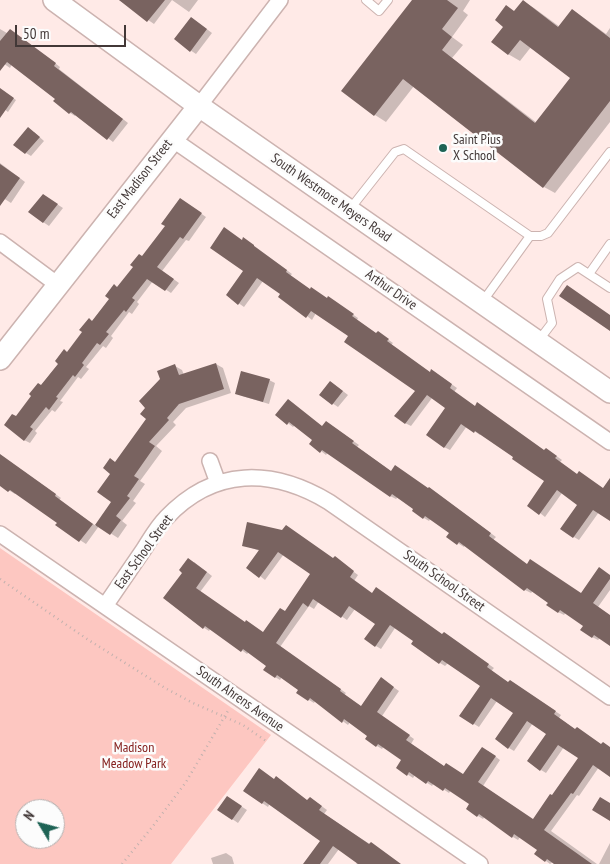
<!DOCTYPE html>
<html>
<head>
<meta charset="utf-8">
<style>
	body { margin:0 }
	#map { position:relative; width:610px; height:864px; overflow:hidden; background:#ffeae7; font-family:"PT Sans Narrow",sans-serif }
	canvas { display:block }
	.north { position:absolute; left:15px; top:799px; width:50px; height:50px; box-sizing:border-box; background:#fcfcfc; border:1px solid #b2aead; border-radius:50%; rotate:307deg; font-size:14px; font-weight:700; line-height:20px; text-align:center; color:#423837 }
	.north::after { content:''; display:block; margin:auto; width:18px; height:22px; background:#1e6355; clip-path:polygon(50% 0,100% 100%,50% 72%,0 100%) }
	.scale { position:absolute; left:15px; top:25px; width:111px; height:22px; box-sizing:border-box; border:2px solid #423837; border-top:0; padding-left:6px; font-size:15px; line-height:18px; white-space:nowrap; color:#423837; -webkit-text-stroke:4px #fcfcfc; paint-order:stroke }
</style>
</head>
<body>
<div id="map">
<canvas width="610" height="864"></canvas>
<div class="north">N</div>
<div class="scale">50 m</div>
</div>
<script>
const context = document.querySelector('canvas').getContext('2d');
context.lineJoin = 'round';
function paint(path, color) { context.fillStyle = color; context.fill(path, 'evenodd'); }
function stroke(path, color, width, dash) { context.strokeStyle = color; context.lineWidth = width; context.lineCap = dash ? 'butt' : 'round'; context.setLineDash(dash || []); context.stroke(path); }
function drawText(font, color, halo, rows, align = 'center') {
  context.font = font + ' "PT Sans Narrow",sans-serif'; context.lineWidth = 5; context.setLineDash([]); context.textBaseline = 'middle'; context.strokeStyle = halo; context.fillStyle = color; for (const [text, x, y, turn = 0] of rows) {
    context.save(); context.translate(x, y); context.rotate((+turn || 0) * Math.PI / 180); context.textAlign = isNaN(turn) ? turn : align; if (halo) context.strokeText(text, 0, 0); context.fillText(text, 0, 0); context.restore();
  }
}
paint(new Path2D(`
	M0,548L271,735L171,864H0ZM25,809H55V839H25Z`), '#fdc7c1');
paint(new Path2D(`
	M119,0H198L189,12L172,0L154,24Z
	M413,0H470L463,11L468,15L452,37L463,45L452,58L537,123L571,78L531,47L520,61L508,54L515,12L523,1L534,8L560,27L573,10L606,34L610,28V122L555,193L544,187L414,86L386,122L375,115L343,91Z
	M192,18L212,33L196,54L190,50Z
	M0,29L46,56L60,67L59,69L128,123L113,142L76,114L75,116L70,113L57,99L12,64L10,68L0,61Z
	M3,91L16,100L8,112L0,106V96Z
	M34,132L44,141L31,156L26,153Z
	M0,163L25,182L11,203L0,196Z
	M49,199L63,208L49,226L43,222Z
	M186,203L206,217L189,241L186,240L162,271L179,283L171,293L153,281L137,302L139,304L132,314L129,312L111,336L113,338L106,348L103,346L86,367L89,369L81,379L78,377L60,401L63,402L55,412L52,410L35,431L37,433L30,443L24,440L16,417Z
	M242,241L249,242L292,274L290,276L310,290L333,301L358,318L357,320L377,334L383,336L393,343L391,345L430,373L437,374L457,388L454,392L476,407L545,451L551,452L562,460L560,462L578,475L610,492V520L599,512L579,540L574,537L562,529L579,505L562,493L545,517L540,513L546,481L481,433L480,435L467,426L450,450L444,447L447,408L432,398L411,426L405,423L416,390L350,336L316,313L312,320L307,316L281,294L263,281L244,307L227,295L244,271Z
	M216,364L223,368L231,393L186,408L173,422L176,425L156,446L162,451L140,481L145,484L133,501L136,503L122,521L127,525L118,538L99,526L86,544L57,525L58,523L16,492L15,494L0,485V455L61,498L59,500L96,526L113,502L112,474L116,463L147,419L175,366L182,370L184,375Z
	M269,380L275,383L269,404L242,396L236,393Z
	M331,382L348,395L338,407L332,403Z
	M277,415L323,427L332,426L359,445L357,447L392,472L435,492L496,537L493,540L527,565L582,595L610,577V590L598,607L610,616V645L600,638L598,640L592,637L585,626L566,612L564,615L558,612L549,603L533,591L531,593L525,590L465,545L464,547L448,537L451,532L431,518L429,521L424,518L414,511L415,509L398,497L396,499L390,496L328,452L326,455L321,451L314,440L295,425L293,427Z
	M243,545L339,561L358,575L354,581L372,594L443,635L449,636L494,668L491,671L509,683L516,685L561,715L559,718L576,730L602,745L610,748V775L599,767L579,796L577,795L551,831L597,864H557L553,862L550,864L546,861L536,854L539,850L520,837L518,840L513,837L485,816L483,819L478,816L470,804L451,790L449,793L434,783L432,786L415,775L413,778L407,774L403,760L384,746L382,749L377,746L369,735L350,722L348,725L315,701L314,703L309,700L300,690L282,677L280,680L275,677L268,665L249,652L247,654L211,628L209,631L192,620L194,562L212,576L200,592L246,624L264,634L285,612L312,574L284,554L265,580L260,576V551ZM319,601L347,620L355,609L376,624V646L381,649L395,628L414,641L412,644L440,663L445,666L448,663L481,686L461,716L479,727L497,701L515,713L509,748L514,751L533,723L547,733L541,770L546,773L564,747L580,758L553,797L533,820L483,786L500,760L488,751L464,776L445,767L411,744L414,739L382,716L399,691L386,682L362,707L344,695L346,693L280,647L309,606L314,609Z
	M274,780L308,801L316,802L327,810L324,814L400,864H356L358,862L339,849L328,864H305L322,841L270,803L268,807L262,803Z
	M233,801L247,810L238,823L219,810Z
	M610,843V864H599Z
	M226,853L232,857L234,864H213L211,858Z`), '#0003');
paint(new Path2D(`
	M119,0H165L147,22Z
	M412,0H447L458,8L442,29L452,37L442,50L535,123L570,78L520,40L508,55L491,42L503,27L495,20L506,5L514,11L523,0L558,27L572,9L610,38V101L543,188L403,79L374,116L341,91Z
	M191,17L207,29L190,52L174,39Z
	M10,29L56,63L54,66L123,119L107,140L71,112L69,114L53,101L55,99L7,62L0,71V41Z
	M0,88L14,98L0,118Z
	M28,127L40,137L25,154L13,145Z
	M0,164L20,178L0,206Z
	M43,194L58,204L43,223L28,212Z
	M180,198L202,213L183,239L180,237L157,267L174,279L165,291L147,279L132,298L135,300L126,312L124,310L106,332L109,334L100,345L97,343L82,363L84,365L75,377L73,375L56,397L58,398L49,410L46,407L30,427L33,429L24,441L4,425L12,414L16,416L31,396L29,394L38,383L41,385L58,364L55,361L64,349L67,352L82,332L79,330L89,318L92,321L109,299L105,296L114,284L117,287L133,267L130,265L139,254L142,256L165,226L161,224Z
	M224,227L242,240L243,237L254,245V246L287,270L286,272L310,289L311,287L327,298L328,296L354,314L352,316L376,333L378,331L389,339L387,341L430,372L431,369L452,384L450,388L475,406L477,402L544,450L546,448L557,456L555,458L577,474L579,471L603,488L610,478V521L593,510L573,538L560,529L577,505L557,490L539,515L527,506L544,481L512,459L513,457L475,431L474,433L461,424L444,448L426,435L445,408L427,395L405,424L394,416L415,391L344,342L348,336L311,311L306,318L278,297L280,294L257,278L238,305L226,295L243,271L210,248Z
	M567,285L610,315V331L559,296Z
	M216,363L224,389L179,404L167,418L169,420L149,442L155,446L134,476L139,479L127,496L130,498L116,516L121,520L110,535L95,525L111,502L97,492L110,474L103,468L110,458L115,462L146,419L140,414L145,408L139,401L160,379L157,371L175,364L179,375Z
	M241,371L270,379L263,402L235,394Z
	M330,381L343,391L332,405L319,395Z
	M288,399L322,426L326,421L354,441L352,443L391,471L395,465L428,488L429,487L491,533L489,536L527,564L530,559L581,593L599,567L610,575V579L593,603L610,615V646L594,635L592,638L580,630L583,626L560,610L558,613L546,605L548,603L527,588L524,591L459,542L457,545L446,537L449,533L425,516L423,519L412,511L413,509L392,494L390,497L322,450L320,453L309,444L312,440L289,422L287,425L275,415Z
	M0,454L56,494L55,496L93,524L79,542L55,525L57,523L10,490L8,492L0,486Z
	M247,522L282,530L286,525L333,558L335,556L354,571L350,577L372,593L376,587L442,634L444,632L489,664L487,667L508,682L510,680L556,711L554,714L575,729L577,727L601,744L603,742L610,747V777L593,765L573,794L571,793L544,830L592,864H554L547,859L545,862L534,854L537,850L514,834L512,838L479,814L477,817L466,809L469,804L445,788L443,791L428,781L426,784L409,772L407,776L396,768L401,760L378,744L376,747L365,739L367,736L344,719L342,723L310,698L308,701L296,693L298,690L277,675L275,678L263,670L266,666L243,649L241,652L205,626L203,629L163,598L182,573L179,570L188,558L207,572L196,588L245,622L246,620L263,632L280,608L285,611L310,574L278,552L259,578L246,568L259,550L242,546ZM313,599L341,618L349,606L375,624L364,639L375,647L390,625L413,641L411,644L439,664L442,660L480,686L459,716L473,725L491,698L513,713L495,739L508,749L527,721L546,734L527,761L540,771L558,745L578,758L552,795L550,794L533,819L478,782L496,756L482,747L463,774L446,763L444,766L406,740L410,735L377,712L394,687L381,677L361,706L340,691L341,689L276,643L303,603L308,607Z
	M259,768L274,779L276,776L307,800L310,797L322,806L319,810L369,844L371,842L401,864H358L333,846L320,864H303L320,841L264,801L262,804L243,791Z
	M227,796L242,806L232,820L217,810Z
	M600,797L610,803V821L592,810Z`), '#796360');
const lane = new Path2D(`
	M366,0L379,11L388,0
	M350,209L395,152L404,149L530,236
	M589,274L610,244
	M483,301L530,236H541L548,233L610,152
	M539,340L552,323L547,299L560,279L578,267L610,288`);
const street = new Path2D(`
	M199,106L280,0
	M172,139L610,442
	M0,242L58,285
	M210,461L218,483
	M0,534L480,864
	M105,606C118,587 131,568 144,549C151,538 157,527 166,518C214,467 272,468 329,502L610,697`);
const secondary = new Path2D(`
	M54,0L199,106L610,392
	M0,359L199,106`);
stroke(lane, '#ccb3b0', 10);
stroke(street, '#ccb3b0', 18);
stroke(secondary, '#ccb3b0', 24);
stroke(new Path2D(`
	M0,579L87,639L165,688L193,703L243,725L266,741
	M122,864L153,826L186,782L229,709`), '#c2b1ae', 2.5, [1, 4]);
stroke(lane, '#fff', 8);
stroke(street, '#fff', 15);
stroke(secondary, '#fff', 21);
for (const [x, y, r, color] of [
	[443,148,5,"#1e6355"]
]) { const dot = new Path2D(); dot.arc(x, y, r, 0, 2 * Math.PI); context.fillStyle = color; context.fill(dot); stroke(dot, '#fcfcfc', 2); }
drawText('14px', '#423837', '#fcfcfc', [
	["Saint Pius",453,140],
	["X School",453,156]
], 'left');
drawText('14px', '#423837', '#fcfcfc', [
	["East Madison Street",140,179,-52],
	["South Westmore Meyers Road",331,198,35],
	["Arthur Drive",391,290,35],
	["East School Street",144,552,-54],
	["South School Street",444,581,35],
	["South Ahrens Avenue",240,699,35]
]);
drawText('14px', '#85201e', '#fcfcfc', [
	["Madison",134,748],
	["Meadow Park",134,764]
]);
</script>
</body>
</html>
